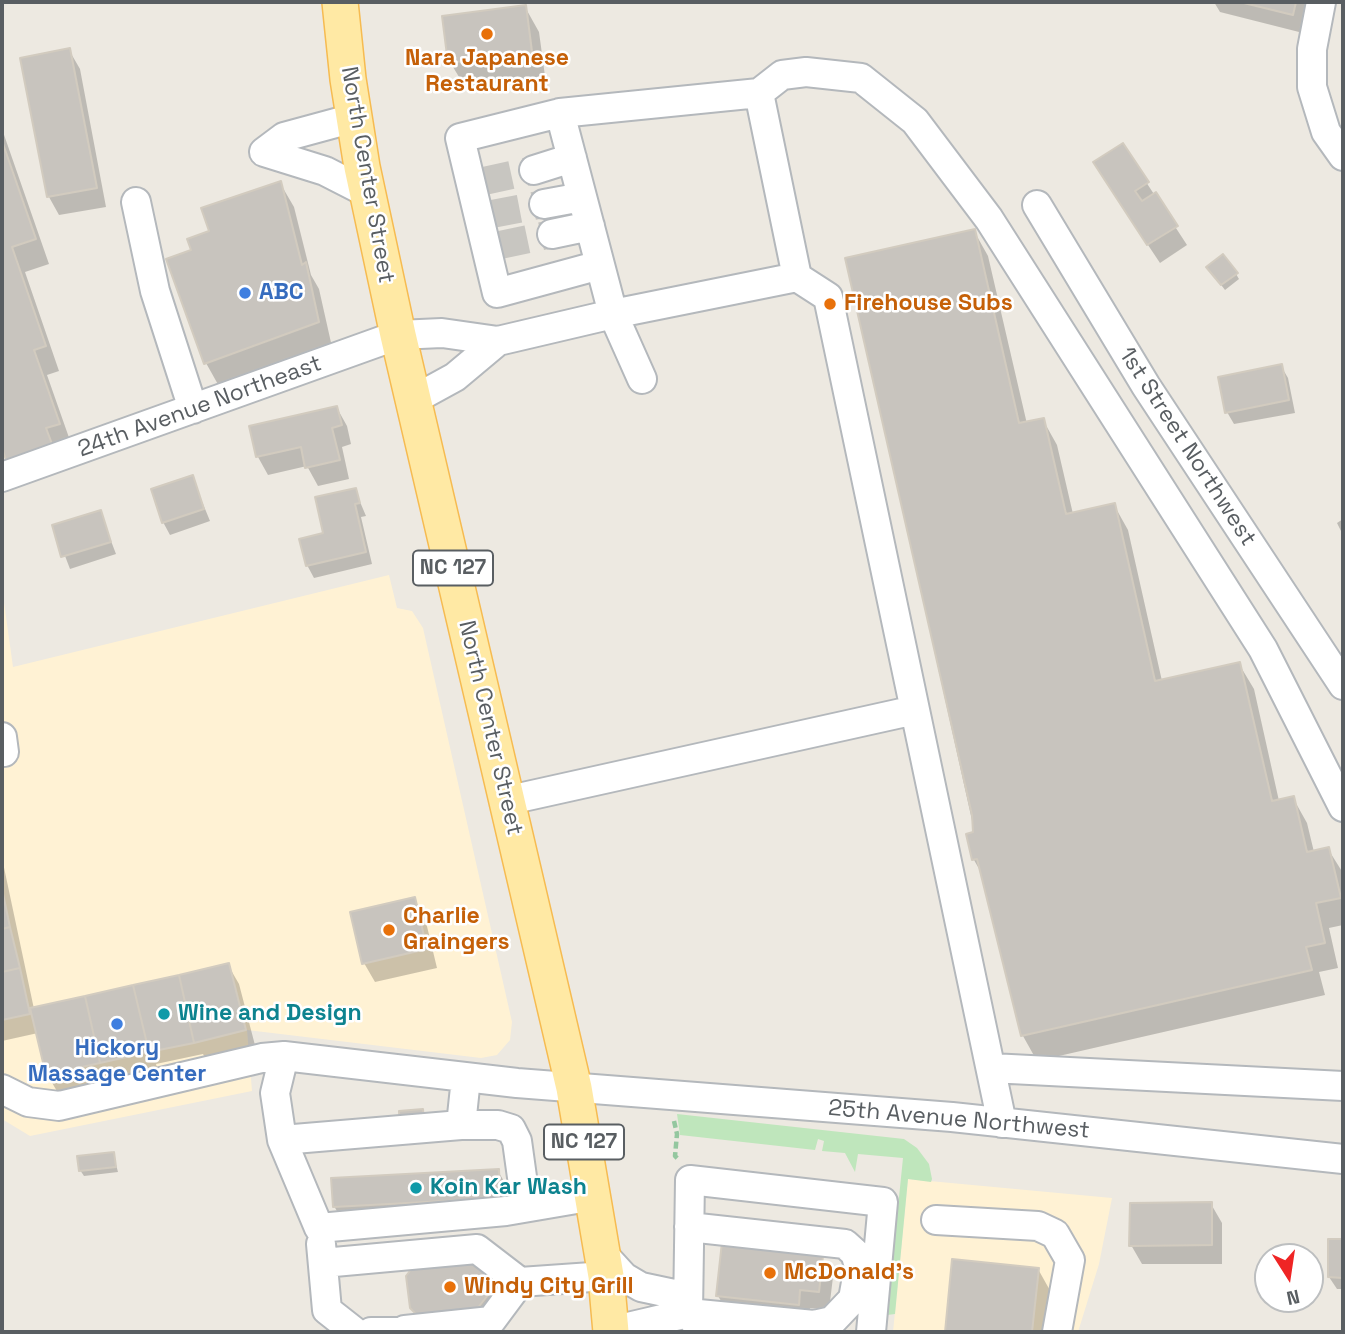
<!DOCTYPE html>
<html>
<head>
<meta charset="utf-8">
<style>
  body { margin:0 }
  #map { position:relative; width:1345px; height:1334px; overflow:hidden; background:#ede9e1; font-family:"Space Grotesk",sans-serif }
  canvas { display:block }
  .frame { position:absolute; inset:0; border:4px solid #595e62; pointer-events:none }
  .north { position:absolute; left:1254px; top:1243px; width:70px; height:70px; box-sizing:border-box; background:#fff; border:2px solid #bdbfc0; border-radius:50%; rotate:168deg; font-size:19px; font-weight:700; line-height:28px; text-align:center; color:#595e62 }
  .north::after { content:''; display:block; margin:auto; width:24px; height:32px; background:#ef2525; clip-path:polygon(50% 0,100% 100%,50% 72%,0 100%) }
</style>
</head>
<body>
<div id="map">
<canvas width="1345" height="1334"></canvas>
<div class="frame"></div>
<div class="north">N</div>
</div>
<script>
const c = document.querySelector('canvas').getContext('2d');
c.lineJoin = 'round';
function paint(path, color) { c.fillStyle = color; c.fill(path, 'evenodd'); }
const toPath = rows => new Path2D(rows.map(r => 'M' + r).join(''));
function trace(path, color, width, dash) { c.strokeStyle = color; c.lineWidth = width; c.lineCap = dash ? 'butt' : 'round'; c.setLineDash(dash || []); c.stroke(path); }
function write(font, color, halo, rows, align = 'center') {
  c.font = font + ' "Space Grotesk",sans-serif'; c.lineWidth = 5; c.setLineDash([]); c.textBaseline = 'middle'; c.strokeStyle = halo; c.fillStyle = color; for (const [text, x, y, turn = 0] of rows) {
    c.save(); c.translate(x, y); c.rotate((+turn || 0) * Math.PI / 180); c.textAlign = isNaN(turn) ? turn : align; if (halo) c.strokeText(text, 0, 0); c.fillText(text, 0, 0); c.restore();
  }
}
paint(toPath([
  [389,575,397,608,412,611,423,628,512,1022,510,1040,497,1055,481,1058,247,1030,252,1091,30,1136,2,1119,2,588,13,667],
  [908,1179,1112,1198,1099,1264,1078,1332,893,1332]
]), '#fff2d4');
paint(toPath([
  [677,1114,904,1139,917,1148,929,1164,932,1179,931,1182,908,1179,895,1314,887,1315,903,1158,858,1154,855,1172,845,1153,822,1151,824,1141,818,1139,815,1150,680,1135]
]), '#bfe6bc');
paint(toPath([
  [1214,2,1311,2,1303,33,1220,12],
  [525,7,539,32,545,76,465,87,450,62],
  [69,50,80,69,106,207,59,215,49,197],
  [2,129,49,264,25,272,59,371,47,375,73,449,22,484,2,443],
  [1122,145,1187,245,1160,263,1106,182],
  [280,183,294,207,311,275,319,289,332,347,220,388,206,363,194,251,211,232],
  [974,231,988,256,1027,424,1043,420,1057,445,1073,514,1114,505,1128,530,1162,681,1239,664,1254,689,1279,801,1293,798,1307,823,1314,852,1328,849,1343,873,1343,925,1329,928,1338,968,1319,972,1325,995,1037,1061,1023,1036,982,874,974,860,968,835,975,834,847,259],
  [1212,273,1236,274,1239,279,1225,290],
  [1281,366,1288,378,1295,413,1234,424,1227,412],
  [337,408,347,426,351,444,342,447,349,479,318,486,307,466,268,475,258,457],
  [192,477,210,521,170,535,163,522],
  [355,490,366,516,361,517,372,564,314,578,307,565],
  [100,512,116,554,70,569,54,527],
  [1343,519,1343,535,1337,523],
  [2,858,34,1009,228,965,239,984,256,1049,207,1061,203,1054,156,1064,158,1071,58,1093,47,1074,38,1033,2,1041],
  [414,899,425,918,437,968,375,982,364,963],
  [113,1153,118,1172,84,1176,80,1170],
  [498,1171,509,1190,510,1216,345,1225,334,1206],
  [1211,1204,1222,1223,1222,1264,1142,1264,1131,1245],
  [1330,1241,1343,1241,1343,1289,1337,1289,1329,1277],
  [813,1246,833,1277,829,1310,810,1308,809,1323,729,1314,718,1296],
  [953,1261,1038,1269,1052,1294,1048,1332,946,1332],
  [489,1280,494,1296,479,1315,422,1320,412,1307]
]), '#0003');
const building = toPath([
  [1240,2,1296,2,1293,15,1240,2],
  [526,5,532,52,448,63,442,16,526,5],
  [70,48,97,188,47,197,20,58,70,48],
  [2,141,36,239,12,247,46,346,34,350,60,424,46,428,52,444,6,460,2,448,2,141],
  [1123,143,1149,182,1135,191,1142,201,1156,192,1178,226,1147,245,1093,162,1123,143],
  [281,181,302,265,306,262,319,322,204,364,166,259,191,250,187,239,209,231,201,208,281,181],
  [975,229,1019,423,1044,418,1066,514,1115,503,1155,681,1240,662,1272,801,1294,796,1307,852,1329,847,1341,898,1316,903,1325,943,1306,947,1312,970,1021,1036,977,859,972,860,966,834,973,832,972,815,845,258,975,229],
  [1223,254,1238,273,1221,285,1206,267,1223,254],
  [1282,364,1289,400,1225,413,1218,377,1282,364],
  [337,406,342,425,332,428,340,460,305,468,301,447,256,457,249,426,337,406],
  [193,475,204,509,162,523,151,489,193,475],
  [356,488,360,503,355,504,366,552,306,566,299,539,323,533,315,497,356,488],
  [101,510,111,542,61,557,52,525,101,510],
  [2,889,10,927,2,929,2,889],
  [415,897,427,949,362,964,350,912,415,897],
  [10,927,20,968,2,972,2,929,10,927],
  [229,963,246,1030,194,1043,179,975,229,963],
  [20,968,30,1014,2,1020,2,972,20,968],
  [179,975,194,1043,149,1052,133,985,179,975],
  [133,985,149,1052,100,1063,85,996,133,985],
  [85,996,100,1063,46,1075,30,1008,85,996],
  [423,1109,425,1134,400,1135,399,1111,423,1109],
  [114,1152,116,1167,79,1171,77,1156,114,1152],
  [499,1169,500,1198,333,1207,331,1178,499,1169],
  [1212,1202,1212,1245,1129,1246,1130,1203,1212,1202],
  [1328,1239,1343,1239,1343,1278,1328,1277,1328,1239],
  [722,1242,814,1244,813,1255,823,1256,819,1292,800,1290,799,1305,716,1296,722,1242],
  [952,1259,1039,1268,1032,1332,945,1332,952,1259],
  [473,1262,491,1279,492,1290,476,1310,417,1315,410,1308,406,1276,413,1267,473,1262]
]);
paint(building, '#c8c4be');
trace(building, '#d2cbbf', 2);
trace(toPath([
  [484,181,534,170],
  [492,214,544,204],
  [500,245,552,234]
]), '#c8c6c1', 28, [28, 14]);
const minor = toPath([
  [1321,2,1312,49,1312,87,1326,132,1343,156],
  [759,93,782,75,806,72,861,78,915,121,989,219,1263,649,1343,807],
  [560,113,759,93,797,277,613,314,642,379],
  [354,118,284,137,264,152,325,171,368,193],
  [534,170,572,158],
  [136,202,155,291,193,409],
  [544,204,582,197],
  [1037,205,1146,386,1343,685],
  [552,234,590,226],
  [797,277,828,297,915,710],
  [498,341,613,314,560,113,460,138,497,293,600,265],
  [2,477,398,335,442,333,498,341,455,377,413,400],
  [2,737,4,752],
  [505,801,915,710,1002,1123],
  [284,1056,275,1093,282,1140,319,1228,506,1211,594,1196],
  [991,1068,1343,1086],
  [466,1078,461,1125,498,1125,511,1129,517,1141,526,1206],
  [2,1089,28,1102,59,1106,262,1058,284,1056,517,1083,952,1117,1343,1159],
  [282,1140,461,1125],
  [936,1220,1038,1226,1055,1234,1070,1260,1057,1332],
  [321,1244,327,1310,355,1332],
  [602,1253,624,1277,641,1287,688,1297],
  [323,1263,477,1249,520,1282,491,1321,405,1330],
  [520,1282,606,1276],
  [611,1331,688,1313,814,1325,832,1321,853,1299,859,1266,855,1253,845,1244,689,1227],
  [371,1332,405,1332],
  [703,1332,688,1313,690,1180,883,1202,871,1332]
]);
const major = toPath([
  [340,2,348,79,362,167,398,335,574,1088,606,1276,611,1332]
]);
trace(minor, '#b4b8bc', 32);
trace(major, '#f6bb51', 38);
trace(toPath([
  [674,1121,677,1134,675,1156,678,1159]
]), '#94c79f', 4.5, [7, 3.5]);
trace(minor, '#fff', 28);
trace(major, '#ffe9a4', 35);
for (const [x, y, r, color] of [
  [487,34,7,"#e8710a"],
  [245,293,7,"#3f7fe0"],
  [830,304,7,"#e8710a"],
  [389,930,7,"#e8710a"],
  [164,1014,7,"#0f9aa8"],
  [117,1024,7,"#3f7fe0"],
  [416,1188,7,"#0f9aa8"],
  [770,1273,7,"#e8710a"],
  [450,1287,7,"#e8710a"]
]) { const dot = new Path2D(); dot.arc(x, y, r, 0, 2 * Math.PI); c.fillStyle = color; c.fill(dot); trace(dot, '#fff', 2.5); }
for (const [x, y, w] of [
  [453,568,80],
  [584,1142,80]
]) { const box = new Path2D(); box.roundRect(x - w / 2, y - 17.5, w, 35, 5); c.fillStyle = '#fff'; c.fill(box); trace(box, '#595e62', 2); }
write('bold 21px', '#595e62', null, [
  ["NC 127",453,568],
  ["NC 127",584,1142]
]);
write('bold 23px', '#c56008', '#fff', [
  ["Nara Japanese",487,59,"center"],
  ["Restaurant",487,85,"center"],
  ["Firehouse Subs",844,304],
  ["Charlie",403,917],
  ["Graingers",403,943],
  ["McDonald's",784,1273],
  ["Windy City Grill",464,1287]
], 'left');
write('23px', '#595e62', '#fff', [
  ["North Center Street",367,175,80],
  ["24th Avenue Northeast",200,407,-20],
  ["1st Street Northwest",1187,447,57],
  ["North Center Street",490,728,77],
  ["25th Avenue Northwest",959,1120,5]
]);
write('bold 23px', '#366cbe', '#fff', [
  ["ABC",259,293],
  ["Hickory",117,1049,"center"],
  ["Massage Center",117,1075,"center"]
], 'left');
write('bold 23px', '#0d838f', '#fff', [
  ["Wine and Design",178,1014],
  ["Koin Kar Wash",430,1188]
], 'left');
</script>
</body>
</html>
